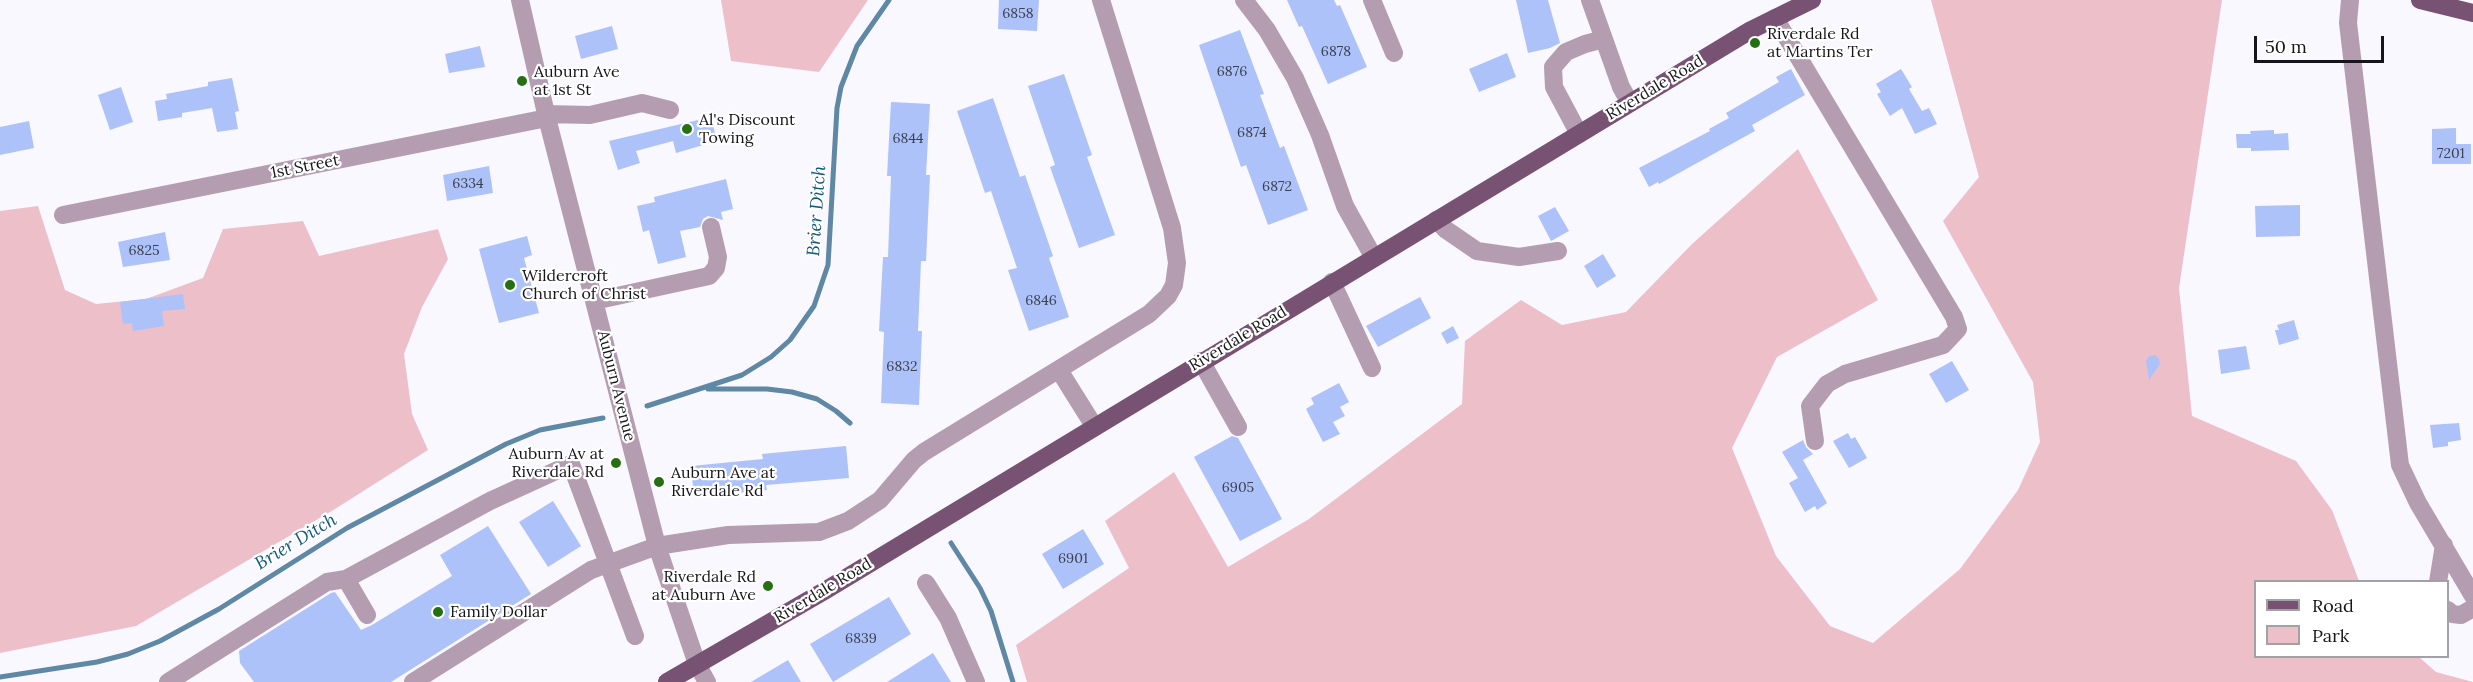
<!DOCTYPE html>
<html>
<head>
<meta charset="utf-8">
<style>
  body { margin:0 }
  #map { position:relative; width:2473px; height:682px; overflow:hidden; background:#f9f7ff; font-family:Lora,serif }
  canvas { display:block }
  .legend { position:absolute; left:2254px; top:580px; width:195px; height:78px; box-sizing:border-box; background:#fff; border:2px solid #a2a1a3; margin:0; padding:8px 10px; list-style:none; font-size:18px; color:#161519 }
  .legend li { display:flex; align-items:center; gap:12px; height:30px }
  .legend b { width:30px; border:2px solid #a2a1a3 }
  .scale { position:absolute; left:2254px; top:36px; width:130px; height:27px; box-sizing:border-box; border:3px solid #161519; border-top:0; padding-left:8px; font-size:18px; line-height:21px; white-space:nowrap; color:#161519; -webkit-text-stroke:4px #fff; paint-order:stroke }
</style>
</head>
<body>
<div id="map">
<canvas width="2473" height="682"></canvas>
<ul class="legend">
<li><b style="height:8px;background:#785273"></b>Road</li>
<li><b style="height:16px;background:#edbfc9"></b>Park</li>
</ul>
<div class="scale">50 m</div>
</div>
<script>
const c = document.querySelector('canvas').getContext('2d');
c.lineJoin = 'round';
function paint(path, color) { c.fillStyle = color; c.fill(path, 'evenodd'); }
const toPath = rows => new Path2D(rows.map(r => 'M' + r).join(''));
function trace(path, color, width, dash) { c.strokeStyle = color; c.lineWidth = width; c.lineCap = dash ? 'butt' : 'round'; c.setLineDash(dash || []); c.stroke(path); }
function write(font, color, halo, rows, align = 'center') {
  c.font = font + ' Lora,serif'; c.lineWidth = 4.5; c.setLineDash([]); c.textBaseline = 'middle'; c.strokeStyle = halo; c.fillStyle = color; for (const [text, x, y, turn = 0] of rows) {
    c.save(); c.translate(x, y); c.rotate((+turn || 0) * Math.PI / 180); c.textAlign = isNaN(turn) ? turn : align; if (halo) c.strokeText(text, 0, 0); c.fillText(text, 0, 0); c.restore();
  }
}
paint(toPath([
  [721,0,868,0,819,72,731,61],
  [1931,0,2222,0,2179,288,2192,416,2296,461,2332,510,2359,581,2256,582,2256,656,2419,657,2436,672,2473,682,1027,682,1016,645,1129,568,1105,521,1174,472,1228,567,1309,519,1462,404,1465,341,1521,300,1562,325,1626,312,1692,244,1798,149,1878,300,1777,357,1732,448,1776,556,1830,626,1873,643,1960,569,2018,490,2040,442,2033,382,1943,221,1979,177],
  [38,206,65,290,96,304,146,299,203,278,223,229,303,221,319,256,438,229,448,259,422,307,404,354,412,414,428,450,335,509,136,626,0,653,0,211]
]), '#edbfc9');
trace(toPath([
  [708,389,767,389,792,392,817,399,836,411,850,423],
  [647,406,742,375,771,357,790,340,814,306,828,265,837,108,841,87,857,46,889,0],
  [951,543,980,588,991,611,1013,682],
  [0,677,97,662,128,654,160,641,219,609,347,528,506,444,540,430,603,418]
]), '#5e88a3', 5);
paint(toPath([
  [999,0,1039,0,1037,31,998,29],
  [1287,0,1334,0,1337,6,1340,5,1367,67,1328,84,1302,26,1299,27],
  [1516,0,1548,0,1560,43,1550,48,1528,53],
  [612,26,618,49,581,59,575,36],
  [1240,30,1264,94,1260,95,1280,148,1284,146,1308,210,1268,225,1246,165,1241,167,1199,45],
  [480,46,485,67,449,73,445,54],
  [1507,53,1516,77,1479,92,1469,69],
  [1791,69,1805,95,1752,125,1755,131,1659,184,1658,182,1649,187,1639,168,1710,131,1709,129,1729,118,1726,113,1779,82,1776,77],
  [1901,69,1912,87,1909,89,1922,111,1929,108,1937,124,1915,134,1902,108,1890,116,1877,94,1881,92,1876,84],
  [1064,74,1092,155,1087,157,1115,235,1079,248,1050,167,1055,165,1028,86],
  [232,78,239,111,235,112,238,129,217,132,212,108,182,113,182,117,158,121,155,101,167,99,166,94,208,86,208,82],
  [121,87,133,122,110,130,98,95],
  [993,98,1020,177,1025,175,1053,256,1049,258,1069,317,1029,331,1008,270,1017,268,991,191,985,193,957,111],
  [891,102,930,104,926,175,930,175,926,261,921,261,918,331,922,331,919,405,881,403,884,332,879,331,883,257,888,257,891,176,887,176],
  [698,120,700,128,713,125,717,141,676,153,673,141,636,151,640,163,618,170,609,141],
  [29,121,34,148,0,155,0,127],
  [2456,128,2456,144,2471,144,2471,164,2432,164,2432,129],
  [2274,130,2274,134,2288,133,2289,150,2251,151,2251,148,2237,148,2236,134,2251,134,2250,131],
  [489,166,493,193,447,201,443,175],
  [726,179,733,209,721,212,723,220,708,216,703,219,700,227,680,231,686,257,658,264,649,230,643,232,637,206,655,202,654,197],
  [2300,205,2300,236,2256,237,2255,206],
  [1555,207,1569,231,1551,241,1538,216],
  [165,232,170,260,123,267,118,242],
  [527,236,532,255,524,258,539,313,499,323,479,249],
  [1603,254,1616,276,1597,288,1584,266],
  [183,294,185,309,162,311,164,326,133,331,132,323,123,324,120,302],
  [1420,297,1431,318,1378,347,1366,326],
  [2294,320,2299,339,2279,345,2275,330,2279,330,2277,325],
  [1453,326,1459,338,1447,344,1441,333],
  [2246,346,2250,369,2221,374,2218,350],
  [2155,355,2159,359,2160,364,2149,380,2146,361,2149,356],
  [1952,361,1969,390,1946,403,1929,374],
  [1339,383,1349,402,1340,407,1345,416,1333,422,1340,434,1323,442,1306,409,1314,404,1311,398],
  [2459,423,2461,440,2448,442,2448,446,2433,448,2430,425],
  [1848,433,1851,439,1855,437,1867,458,1849,468,1833,441],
  [1232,436,1238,438,1282,519,1240,541,1194,457],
  [1803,440,1806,447,1813,454,1803,460,1827,503,1817,510,1815,506,1805,512,1789,483,1798,478,1782,452],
  [846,446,849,478,766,485,767,490,694,497,691,466,763,459,762,454],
  [553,501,581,546,548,567,519,522],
  [488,526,531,594,391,682,254,682,240,663,239,651,331,593,335,592,361,630,372,625,452,576,440,555],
  [1083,529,1104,564,1063,589,1042,554],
  [889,597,911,634,833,682,810,644],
  [933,653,951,682,887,682],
  [788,660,801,682,751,682]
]), '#adc2f9');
trace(toPath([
  [520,0,547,118,657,546,697,664,707,682],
  [1244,0,1267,30,1295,78,1320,135,1345,206,1374,258],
  [1372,0,1394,53],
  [1590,0,1621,87,1630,103],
  [2350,0,2348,23,2400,465,2418,503,2473,596],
  [1775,18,1954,317,1958,329,1943,345,1845,374,1827,384,1810,406,1815,441],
  [546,114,590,115,642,103,670,110],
  [1579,134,1554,87,1553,67,1566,52,1585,44,1604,39],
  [63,215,547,118],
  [1436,220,1445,229,1477,251,1519,257,1558,251],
  [1332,282,1372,368],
  [594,301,709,276,716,268,718,257,711,227],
  [1201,361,1238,427],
  [1059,370,1094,426],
  [2438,582,2444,545],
  [926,583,948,618,976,682],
  [2448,610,2452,614,2461,615,2473,608],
  [367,615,346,579,490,501,571,464,635,636],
  [168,682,327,582,346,579],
  [413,682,591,570,657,546,728,535,819,532,848,521,880,500,914,460,924,452,1149,314,1168,296,1174,285,1177,263,1172,228,1101,0]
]), '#b49db0', 18);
trace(toPath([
  [2420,0,2473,13],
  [667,682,826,590,1751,30,1812,0]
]), '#785273', 18);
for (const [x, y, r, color] of [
  [1755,43,6,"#247013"],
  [522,81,6,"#247013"],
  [687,129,6,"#247013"],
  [510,285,6,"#247013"],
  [616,463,6,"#247013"],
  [659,482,6,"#247013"],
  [768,586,6,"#247013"],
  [438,612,6,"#247013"]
]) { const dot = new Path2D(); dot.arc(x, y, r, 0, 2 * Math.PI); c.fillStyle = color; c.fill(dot); trace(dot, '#fff', 2); }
write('14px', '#3c4051', null, [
  ["6858",1018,14],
  ["6878",1336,52],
  ["6876",1232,72],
  ["6874",1252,133],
  ["6844",908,139],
  ["7201",2451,154],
  ["6334",468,184],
  ["6872",1277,187],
  ["6825",144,251],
  ["6846",1041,301],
  ["6832",902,367],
  ["6905",1238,488],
  ["6901",1073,559],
  ["6839",861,639]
]);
write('16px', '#161519', '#fff', [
  ["Riverdale Rd",1767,34],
  ["at Martins Ter",1767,52],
  ["Auburn Ave",534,72],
  ["at 1st St",534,90],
  ["Al's Discount",699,120],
  ["Towing",699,138],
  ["Wildercroft",522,276],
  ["Church of Christ",522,294],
  ["Auburn Av at",604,454,"right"],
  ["Riverdale Rd",604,472,"right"],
  ["Auburn Ave at",671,473],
  ["Riverdale Rd",671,491],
  ["Riverdale Rd",756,577,"right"],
  ["at Auburn Ave",756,595,"right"],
  ["Family Dollar",450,612]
], 'left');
write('16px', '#161519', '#fff', [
  ["Riverdale Road",1655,88,-31],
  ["1st Street",305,167,-11],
  ["Riverdale Road",1238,339,-31],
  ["Auburn Avenue",616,386,76],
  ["Riverdale Road",823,591,-31]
]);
write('italic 18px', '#0e597d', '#fff', [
  ["Brier Ditch",817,211,-86],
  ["Brier Ditch",296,542,-31]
]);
</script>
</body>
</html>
